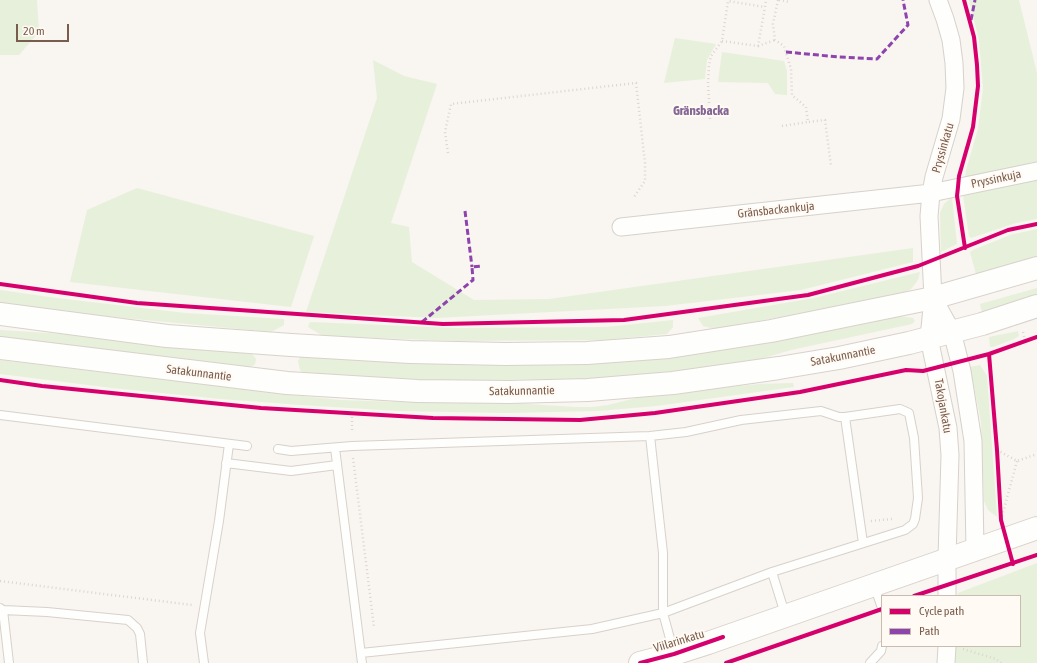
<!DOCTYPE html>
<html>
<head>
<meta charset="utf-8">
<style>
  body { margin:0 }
  #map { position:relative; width:1037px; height:663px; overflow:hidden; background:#f9f5f0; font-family:"Asap Condensed",sans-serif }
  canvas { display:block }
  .legend { position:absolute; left:881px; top:595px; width:140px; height:52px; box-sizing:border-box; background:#fffaf3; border:1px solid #cabbb1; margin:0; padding:5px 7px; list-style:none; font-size:12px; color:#7a5c4d }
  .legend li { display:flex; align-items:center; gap:8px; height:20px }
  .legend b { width:20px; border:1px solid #cabbb1 }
  .scale { position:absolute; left:16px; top:24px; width:53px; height:18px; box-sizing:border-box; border:2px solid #7a5c4d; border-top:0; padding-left:5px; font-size:12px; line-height:14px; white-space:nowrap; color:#7a5c4d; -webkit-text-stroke:3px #fffaf3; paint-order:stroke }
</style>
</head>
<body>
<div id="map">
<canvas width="1037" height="663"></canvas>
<ul class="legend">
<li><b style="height:5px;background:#d6006c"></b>Cycle path</li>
<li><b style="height:5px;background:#8e44ad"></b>Path</li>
</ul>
<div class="scale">20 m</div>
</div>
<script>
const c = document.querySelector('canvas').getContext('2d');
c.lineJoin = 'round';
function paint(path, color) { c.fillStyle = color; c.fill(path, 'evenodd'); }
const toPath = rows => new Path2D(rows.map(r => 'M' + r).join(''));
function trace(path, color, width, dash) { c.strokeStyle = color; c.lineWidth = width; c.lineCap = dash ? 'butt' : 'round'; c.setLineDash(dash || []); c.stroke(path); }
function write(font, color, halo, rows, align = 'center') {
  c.font = font + ' "Asap Condensed",sans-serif'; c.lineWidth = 4; c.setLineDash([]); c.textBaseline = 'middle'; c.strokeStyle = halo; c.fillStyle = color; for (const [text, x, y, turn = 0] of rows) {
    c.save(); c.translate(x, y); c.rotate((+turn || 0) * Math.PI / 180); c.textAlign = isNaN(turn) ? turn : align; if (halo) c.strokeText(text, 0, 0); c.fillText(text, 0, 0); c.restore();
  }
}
paint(toPath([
  [0,0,37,0,39,32,19,55,0,55],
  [969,0,1019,0,1037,73,1037,219,1016,223,971,238,969,236,963,195,966,170,978,129,983,88,979,40],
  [675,38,716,44,707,60,705,79,664,83],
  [722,52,784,61,787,71,787,95,775,94,768,83,718,82],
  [373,60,404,76,437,84,391,223,409,227,412,262,474,300,549,299,913,248,913,262,801,290,665,306,436,318,306,312,377,98],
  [137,188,314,236,291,307,70,282,87,210],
  [952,197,957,244,941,252,940,213,944,204],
  [1037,229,1037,257,1010,267,976,274,970,252,973,250,1010,235],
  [920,272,918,280,911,289,900,295,715,329,703,326,698,318,814,298],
  [1037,288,1037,296,982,312,980,304],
  [0,290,57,298,185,313,284,319,284,325,271,332,62,312,0,303],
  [900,316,913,318,915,321,912,324,791,350,750,362,666,373,588,379,407,381,304,375,300,370,298,361,301,356,790,338],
  [673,320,673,327,667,334,605,340,457,341,323,336,308,327,310,322,456,328,606,327],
  [0,330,64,334,166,344,252,354,256,359,255,364,251,367,164,358,0,338],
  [1018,331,1019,336,1014,339,993,347,990,347,989,337],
  [0,360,302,396,340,400,401,402,512,403,575,407,592,407,608,405,648,395,759,384,793,383,794,387,656,406,598,411,507,413,399,411,301,405,221,399,112,388,0,374],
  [980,365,987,376,997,517,988,510,984,501,981,422,970,367],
  [1037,563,1037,663,955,663,956,646,1020,646,1020,596,958,596,958,593]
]), '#e7f0db');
const lane = toPath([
  [0,415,247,446],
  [650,436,663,553,663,613,674,653],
  [335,448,362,663],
  [278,449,291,451,352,446,650,436,686,432,741,420,821,411,839,417,845,417],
  [226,463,291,471,337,465],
  [874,585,882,608],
  [0,608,3,610,47,612,128,620,137,628,140,634,143,663],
  [3,610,9,663],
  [785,614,772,572,905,530,913,524,915,519,918,498,914,438,909,413,900,409,845,417,863,543],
  [361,653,592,629,663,613,772,572],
  [204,663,200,633,219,521,229,444],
  [870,663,881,651,882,646]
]);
const street = toPath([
  [938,0,945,19,951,40,954,63,955,88,951,119,934,177,931,193,929,216,933,298,929,338,948,428,950,455,947,558,947,596],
  [621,227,931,193,1037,171],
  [933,298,952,332,962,371,973,441,975,549],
  [946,663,947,646]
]);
const secondary = toPath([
  [0,314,167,336,291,345,410,352,505,354,587,353,669,347,771,331,933,298,1037,268],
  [0,348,287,383,417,391,509,392,588,390,673,383,779,368,839,358,909,343,982,324,1037,306],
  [640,663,674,654,708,643,1037,528]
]);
trace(lane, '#d7d1cb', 10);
trace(street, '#d7d1cb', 19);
trace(secondary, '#d9d2cb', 24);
trace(toPath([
  [778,0,773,24,775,40,784,46,791,69,792,95,806,107,808,122,825,120,831,166],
  [779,0,790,2],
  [722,41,758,46,765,7],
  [758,46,775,40],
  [710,119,708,82,709,65,711,56,722,41,728,1,765,7,766,0],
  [782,126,808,122],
  [448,153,445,132,451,104,636,83,645,163,645,181,634,197],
  [1023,332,1025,341],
  [352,413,352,433],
  [997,450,1017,461,1037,454],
  [353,458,374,627],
  [1001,520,1017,461],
  [871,521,892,519],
  [0,581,192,605],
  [963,649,996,659,1001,663]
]), '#dcd5d0', 2.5, [1, 3]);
trace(lane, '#fefefd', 8);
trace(street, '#fefefd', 17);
trace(secondary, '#fefefd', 22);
trace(toPath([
  [971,20,975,0],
  [786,52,839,57,877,59,908,25,903,0],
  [465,211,472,267],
  [422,322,473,280,472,267,482,266]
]), '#8e44ad', 3, [6, 3]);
trace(toPath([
  [964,0,974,37,977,65,978,86,973,127,959,176,958,187,957,196,965,248],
  [0,284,137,303,443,324,624,320,808,295,918,266,1008,230,1037,224],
  [989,354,997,450,1001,520,1013,564],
  [0,380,42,386,261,408,433,418,580,420,655,413,800,392,906,370,923,371,989,354,1037,337],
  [914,596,1037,555],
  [640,663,674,654,723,637],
  [726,663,882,609]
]), '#d6006c', 4);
write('12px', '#7a5c4d', '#fffaf3', [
  ["Pryssinkatu",943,148,-74],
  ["Pryssinkuja",996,179,-12],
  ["Gränsbackankuja",776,210,-6],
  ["Satakunnantie",843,356,-11],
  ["Satakunnantie",199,373,7],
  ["Satakunnantie",522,391,-1],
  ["Takojankatu",943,406,80],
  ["Viilarinkatu",679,641,-17]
]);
write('bold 13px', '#846695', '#fffaf3', [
  ["Gränsbacka",701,111]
]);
</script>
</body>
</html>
